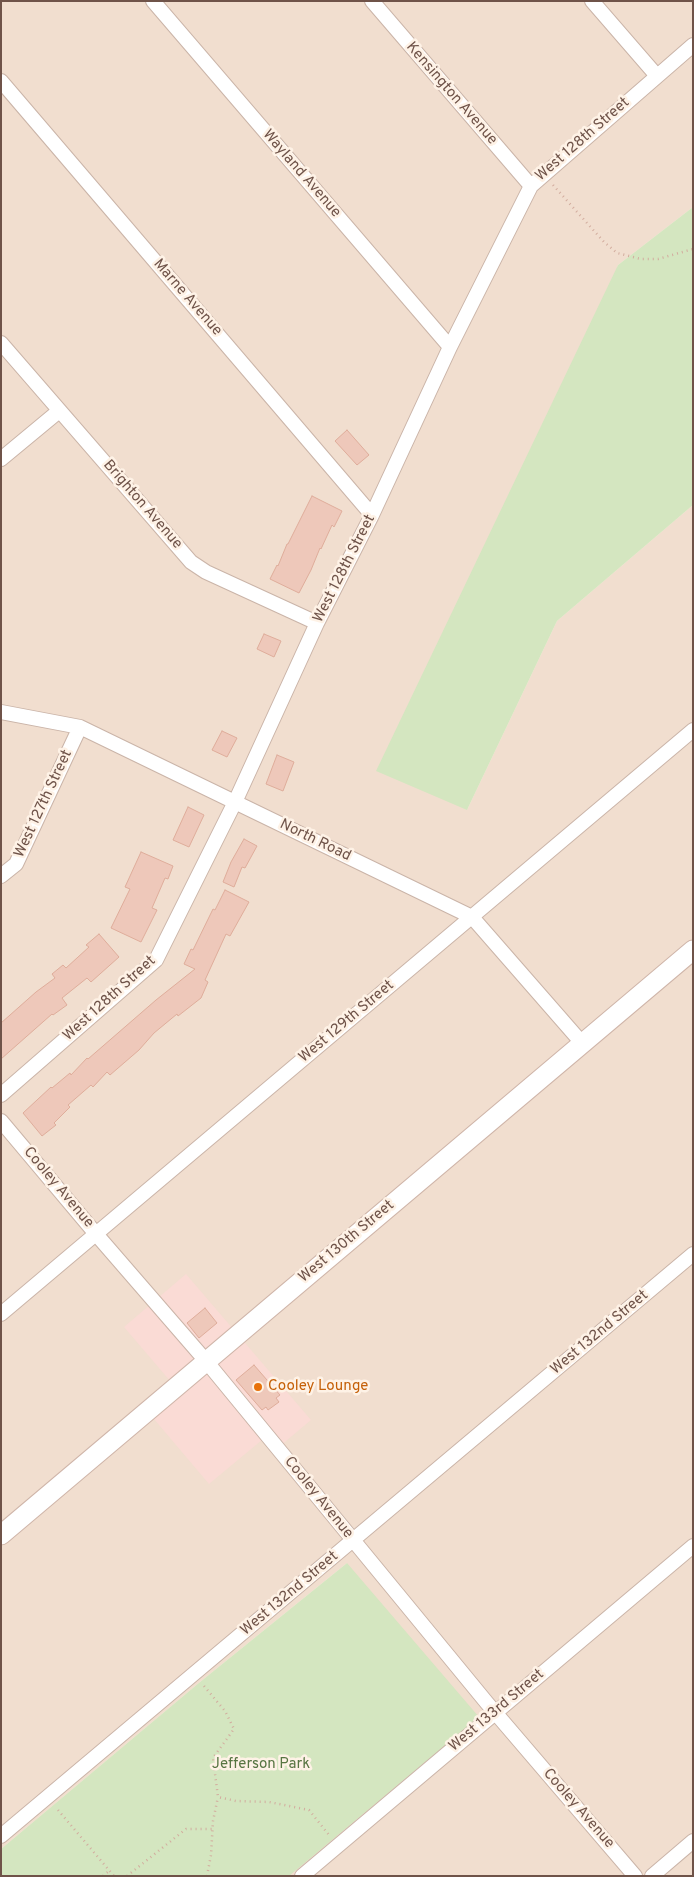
<!DOCTYPE html>
<html>
<head>
<meta charset="utf-8">
<style>
  body { margin:0 }
  #map { position:relative; width:694px; height:1877px; overflow:hidden; background:#faede0; font-family:Overpass,sans-serif }
  canvas { display:block }
  .frame { position:absolute; inset:0; border:2px solid #6f5349; pointer-events:none }
</style>
</head>
<body>
<div id="map">
<canvas width="694" height="1877"></canvas>
<div class="frame"></div>
</div>
<script>
const c = document.querySelector('canvas').getContext('2d');
c.lineJoin = 'round';
function paint(path, color) { c.fillStyle = color; c.fill(path, 'evenodd'); }
const toPath = rows => new Path2D(rows.map(r => 'M' + r).join(''));
function trace(path, color, width, dash) { c.strokeStyle = color; c.lineWidth = width; c.lineCap = dash ? 'butt' : 'round'; c.setLineDash(dash || []); c.stroke(path); }
function write(font, color, halo, rows, align = 'center') {
  c.font = font + ' Overpass,sans-serif'; c.lineWidth = 5; c.setLineDash([]); c.textBaseline = 'middle'; c.strokeStyle = halo; c.fillStyle = color; for (const [text, x, y, turn = 0] of rows) {
    c.save(); c.translate(x, y); c.rotate((+turn || 0) * Math.PI / 180); c.textAlign = isNaN(turn) ? turn : align; if (halo) c.strokeText(text, 0, 0); c.fillText(text, 0, 0); c.restore();
  }
}
paint(toPath([
  [1,1,693,1,693,207,618,265,467,810,557,621,693,505,693,1876,288,1876,347,1563,200,1682,1,1849]
]), '#f1decf');
paint(toPath([
  [186,1274,311,1420,273,1452,262,1440,209,1484,143,1406,171,1382,124,1327]
]), '#fadbd5');
paint(toPath([
  [693,207,693,505,557,621,467,810,376,771,618,265],
  [347,1563,479,1717,289,1876,1,1876,1,1849,200,1682]
]), '#d4e6c0');
const building = toPath([
  [347,430,369,455,357,465,335,441,347,430],
  [312,496,342,511,334,527,332,525,321,549,320,548,311,570,299,593,270,579,277,565,278,566,287,544,288,544,312,496],
  [264,634,281,641,274,657,257,649,264,634],
  [222,731,237,738,227,757,212,750,222,731],
  [277,755,294,762,283,791,266,784,277,755],
  [188,807,204,815,189,847,173,840,188,807],
  [244,839,257,846,245,868,242,867,234,887,223,882,231,862,244,839],
  [141,852,173,866,168,879,165,878,152,908,157,910,141,942,111,928,130,889,125,887,141,852],
  [225,890,249,902,230,936,226,934,205,980,208,982,201,998,178,1016,177,1014,154,1033,139,1050,110,1075,107,1072,93,1087,91,1085,68,1105,70,1107,54,1123,56,1125,42,1136,23,1113,51,1087,52,1088,70,1073,71,1075,87,1058,88,1059,156,1000,195,969,184,964,191,949,193,950,213,909,215,910,225,890],
  [99,934,119,957,91,982,87,978,62,998,67,1005,53,1015,52,1014,1,1059,1,1023,36,992,55,978,52,974,63,965,66,968,89,947,86,945,99,934],
  [205,1308,217,1323,199,1338,187,1323,205,1308],
  [254,1365,280,1395,276,1398,279,1402,268,1410,266,1407,262,1410,236,1380,254,1365]
]);
paint(building, '#eec8ba');
trace(building, '#dfad9b', 1);
const minor = toPath([
  [153,1,450,347],
  [372,1,531,186],
  [592,1,657,76],
  [1,81,372,515],
  [1,343,191,562,206,572,317,623],
  [1,459,59,411],
  [1,712,80,727,472,917,582,1043],
  [1,876,16,864,80,727],
  [1,1095,156,960,235,802,317,623,372,515,450,347,531,186,693,45],
  [1,1121,96,1234,206,1361,487,1703,635,1876],
  [1,1314,693,730],
  [1,1836,693,1254],
  [302,1876,693,1546],
  [652,1876,693,1841]
]);
const secondary = toPath([
  [1,1535,693,950]
]);
trace(minor, '#cab4a8', 16);
trace(secondary, '#cfb5a9', 21);
trace(toPath([
  [553,185,604,242,617,253,641,259,658,259,693,249],
  [204,1686,225,1711,234,1729,213,1758,218,1797,236,1801,269,1802,309,1810,329,1835],
  [58,1810,114,1876],
  [103,1876,109,1871],
  [127,1876,186,1829,213,1829],
  [207,1876,211,1855,213,1821,218,1797]
]), '#d2ac9e', 2.5, [1, 4]);
trace(minor, '#fff', 14);
trace(secondary, '#fff', 19);
for (const [x, y, r, color] of [
  [258,1387,5,"#e8710a"]
]) { const dot = new Path2D(); dot.arc(x, y, r, 0, 2 * Math.PI); c.fillStyle = color; c.fill(dot); trace(dot, '#fef2e6', 2); }
write('15px', '#6f5349', '#fef2e6', [
  ["Kensington Avenue",451,94,49],
  ["West 128th Street",583,140,-41],
  ["Wayland Avenue",301,174,49],
  ["Marne Avenue",187,298,49],
  ["Brighton Avenue",142,505,49],
  ["West 128th Street",345,569,-63],
  ["West 127th Street",44,804,-65],
  ["North Road",315,841,26],
  ["West 128th Street",110,999,-42],
  ["West 129th Street",347,1022,-40],
  ["Cooley Avenue",58,1188,50],
  ["West 130th Street",347,1242,-40],
  ["West 132nd Street",600,1333,-40],
  ["Cooley Avenue",318,1498,51],
  ["West 132nd Street",290,1594,-40],
  ["West 133rd Street",497,1711,-40],
  ["Cooley Avenue",578,1809,49]
]);
write('15px', '#c56008', '#fef2e6', [
  ["Cooley Lounge",268,1387]
], 'left');
write('15px', '#577542', '#fef2e6', [
  ["Jefferson Park",261,1765]
]);
</script>
</body>
</html>
